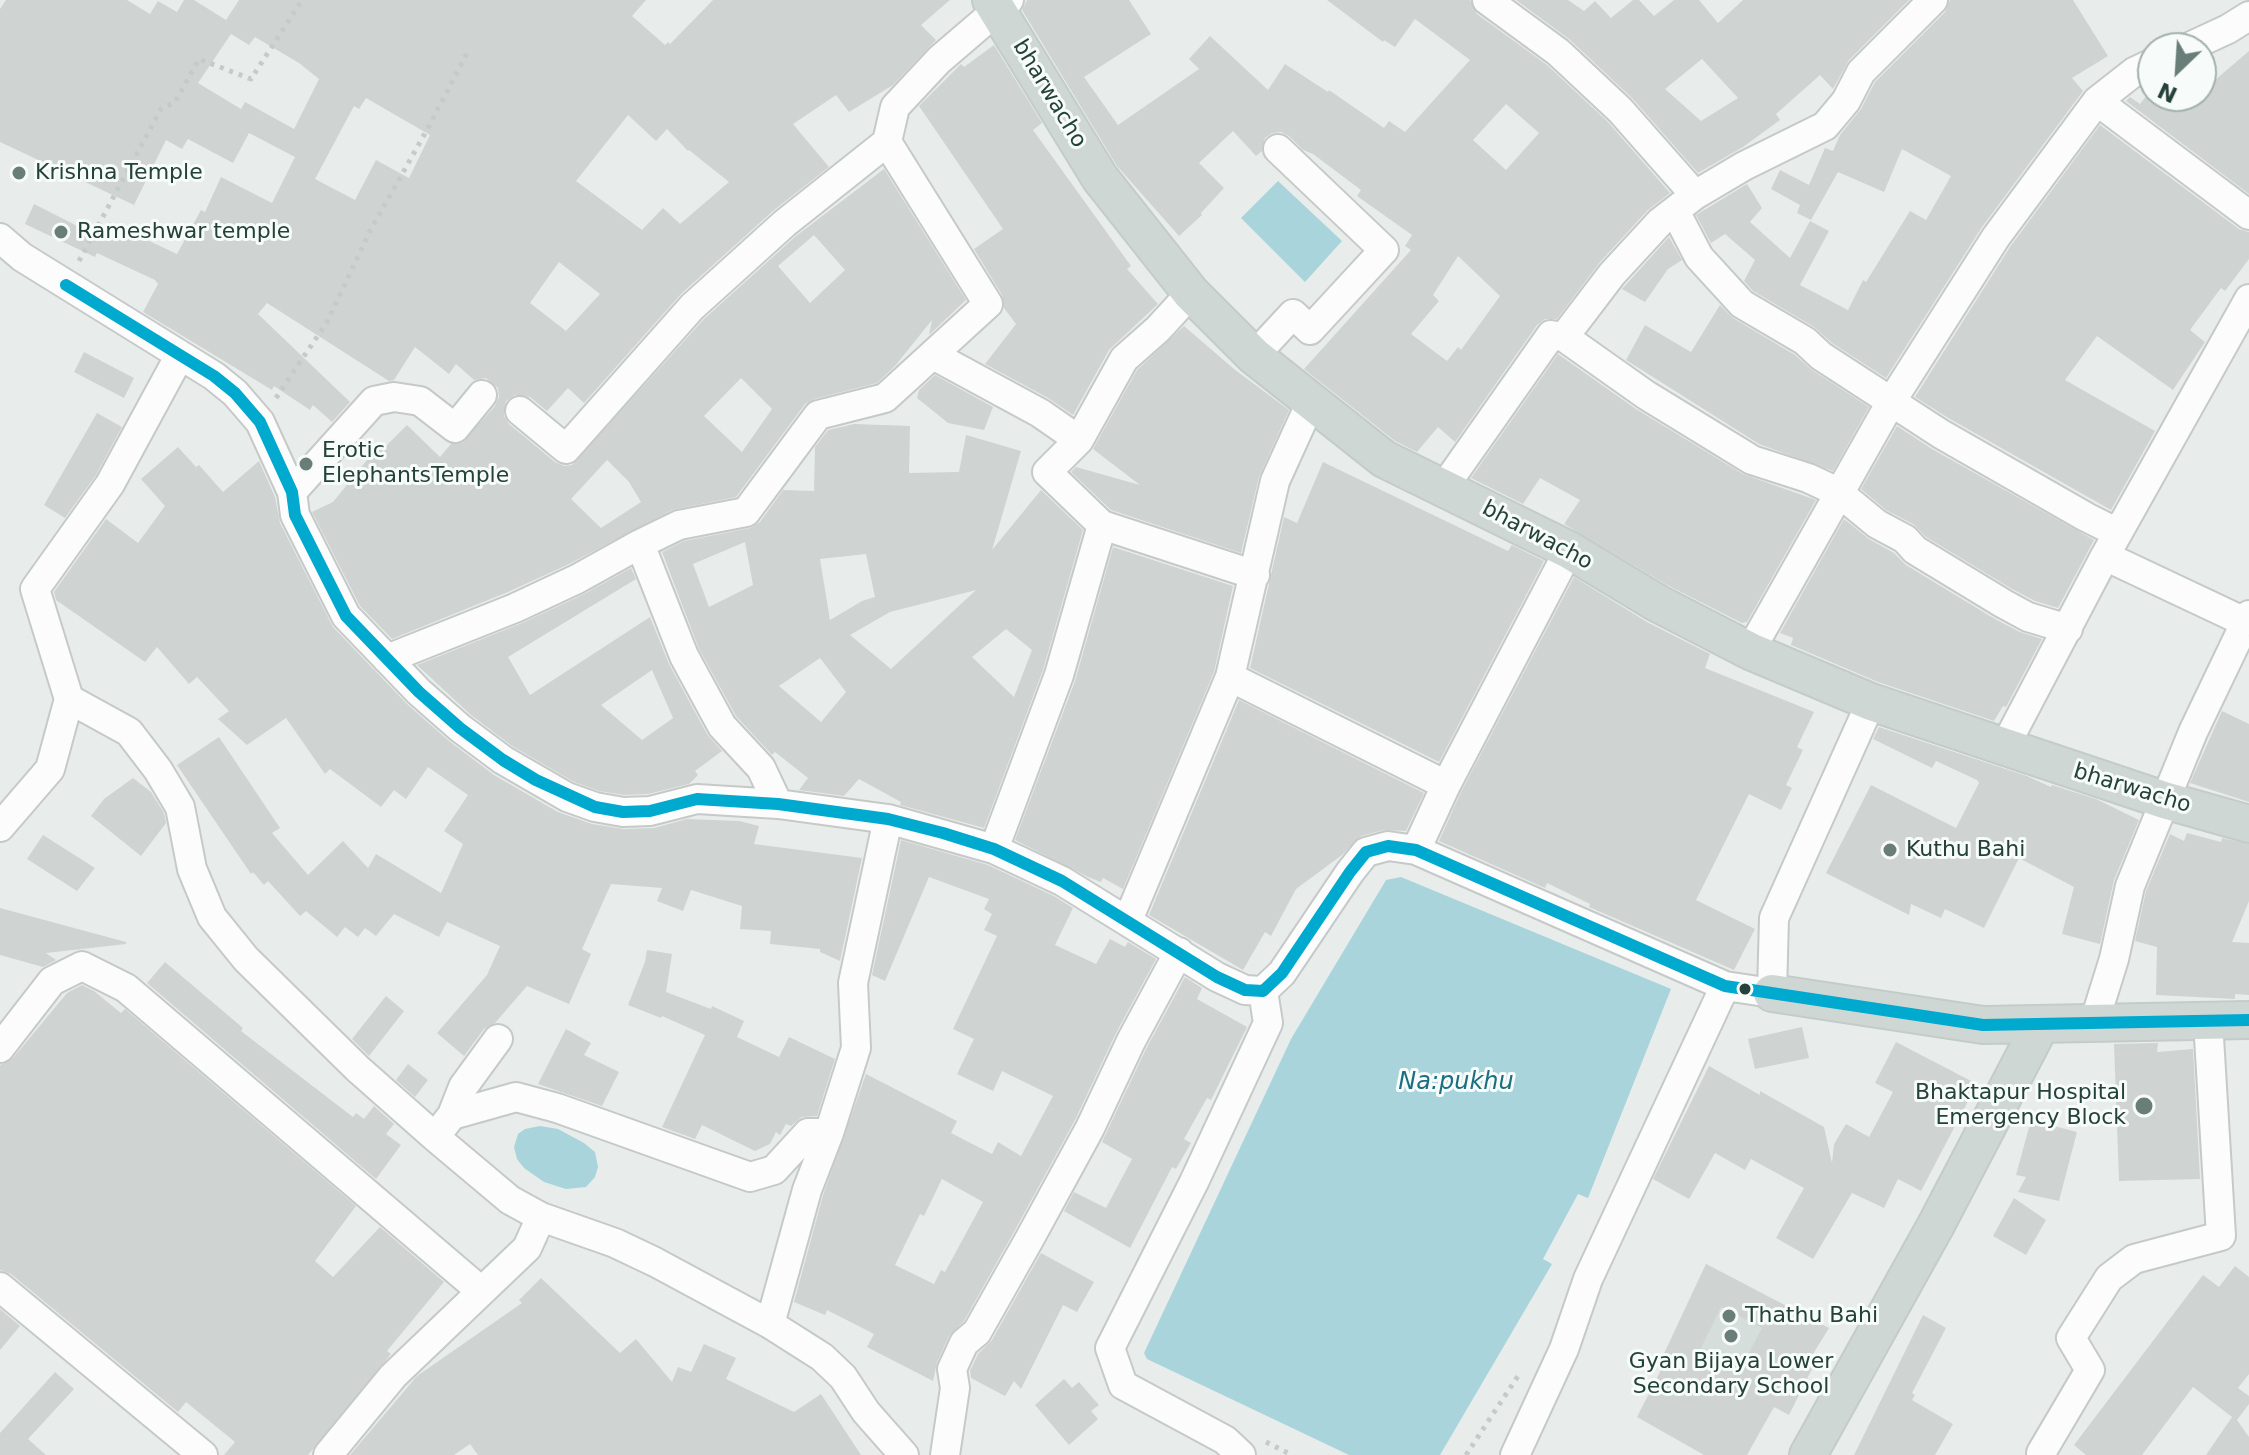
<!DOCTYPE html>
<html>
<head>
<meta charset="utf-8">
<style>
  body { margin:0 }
  #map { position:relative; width:2249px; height:1455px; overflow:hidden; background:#e8edeb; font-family:"DejaVu Sans",sans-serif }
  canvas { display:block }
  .north { position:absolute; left:2137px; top:32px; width:80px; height:80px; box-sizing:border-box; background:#f7fbf9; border:2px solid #a3b1ad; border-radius:50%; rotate:205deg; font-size:22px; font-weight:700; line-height:32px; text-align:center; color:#24423a }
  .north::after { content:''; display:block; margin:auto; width:28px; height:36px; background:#697e78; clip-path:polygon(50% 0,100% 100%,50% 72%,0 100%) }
</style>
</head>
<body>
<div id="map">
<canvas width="2249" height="1455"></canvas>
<div class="north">N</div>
</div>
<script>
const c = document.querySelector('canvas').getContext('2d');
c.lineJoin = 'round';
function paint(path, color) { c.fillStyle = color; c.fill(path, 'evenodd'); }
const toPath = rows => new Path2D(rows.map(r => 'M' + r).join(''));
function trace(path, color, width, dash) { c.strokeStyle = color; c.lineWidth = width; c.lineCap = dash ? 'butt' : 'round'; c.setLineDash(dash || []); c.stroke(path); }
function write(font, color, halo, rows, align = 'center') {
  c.font = font + ' "DejaVu Sans",sans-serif'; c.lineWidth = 6; c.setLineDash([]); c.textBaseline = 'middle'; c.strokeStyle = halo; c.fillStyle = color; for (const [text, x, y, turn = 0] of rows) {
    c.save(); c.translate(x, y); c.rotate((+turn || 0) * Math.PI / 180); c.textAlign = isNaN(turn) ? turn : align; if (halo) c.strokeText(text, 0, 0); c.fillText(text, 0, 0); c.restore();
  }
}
paint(toPath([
  [1706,1264,1801,1314,1753,1406,1662,1358]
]), '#d6dedb');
paint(toPath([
  [1278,181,1342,241,1305,282,1241,218],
  [1401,877,1671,989,1588,1198,1578,1194,1543,1259,1552,1264,1440,1455,1349,1455,1147,1359,1144,1353,1291,1039,1386,880],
  [540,1126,558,1129,584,1143,595,1152,598,1167,595,1177,586,1187,566,1189,544,1182,524,1168,517,1159,514,1147,518,1134,525,1129]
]), '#a9d4db');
paint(toPath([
  [6,0,127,0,150,14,158,1,177,12,184,0,194,0,226,20,239,0,646,0,632,16,665,45,668,42,670,44,713,0,950,0,921,25,936,40,893,85,849,112,836,95,793,124,829,167,774,210,681,294,584,403,568,388,547,411,530,397,515,395,506,401,504,416,509,424,555,462,564,466,572,465,704,319,796,236,884,169,966,300,929,335,932,320,895,366,877,383,814,399,805,404,736,497,672,510,569,564,508,592,392,639,360,606,312,512,333,502,367,460,364,458,380,442,385,447,407,425,440,457,451,444,462,443,495,406,499,397,498,388,486,378,474,380,456,364,449,374,415,347,394,380,389,381,267,303,258,314,350,402,332,422,313,405,310,410,274,386,272,390,143,312,158,284,155,280,97,253,95,257,25,224,34,204,101,238,109,222,177,254,201,210,205,212,221,177,272,203,295,157,249,133,233,163,188,139,182,149,166,140,134,205,0,142,0,9],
  [231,34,249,45,255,37,299,63,319,79,294,129,245,102,241,109,198,83],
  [366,98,430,135,409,178,376,160,355,200,315,179,354,106,359,109],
  [628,115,656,141,667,129,688,151,689,150,729,182,680,224,663,208,642,230,576,181],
  [814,235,845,270,810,303,778,266],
  [559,262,600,294,566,331,530,303],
  [741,378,772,409,742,452,704,416],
  [607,460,629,482,641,502,601,528,571,499],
  [1027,0,1129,0,1151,34,1084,77,1118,125,1199,69,1189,59,1210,36,1268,90,1285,64,1328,92,1329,90,1384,128,1389,121,1405,132,1470,60,1415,19,1395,47,1384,40,1383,42,1327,0,1470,0,1477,14,1547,65,1608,122,1670,193,1648,210,1600,262,1557,319,1545,319,1537,325,1455,442,1438,427,1417,452,1395,441,1304,369,1411,250,1405,246,1412,235,1357,196,1361,190,1313,154,1303,150,1289,136,1281,132,1272,133,1265,138,1262,151,1256,156,1233,131,1199,163,1224,188,1201,213,1202,215,1179,236,1117,166,1022,10],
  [1506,104,1539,133,1506,170,1473,140],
  [1458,256,1500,296,1461,350,1458,347,1447,361,1411,334,1439,301,1433,295],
  [1516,0,1568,0,1584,11,1595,1,1611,18,1633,0,1639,0,1654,16,1674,0,1699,0,1718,23,1743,0,1909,0,1849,60,1833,89,1820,75,1776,114,1780,120,1743,147,1698,173,1632,98,1569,39],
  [1702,59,1738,98,1701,121,1665,89],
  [1950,0,2073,0,2108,56,2072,78,2083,91,1982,227,1886,378,1832,343,1814,327,1753,291,1744,281,1755,260,1725,234,1711,243,1696,215,1747,184,1762,208,1750,222,1790,258,1810,221,1829,231,1800,285,1848,310,1863,280,1866,282,1910,211,1926,220,1951,176,1902,149,1884,192,1838,172,1811,220,1797,213,1800,205,1771,189,1780,170,1809,185,1825,148,1833,151,1840,135,1861,109,1875,82,1945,12],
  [994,45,1042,123,1033,130,1131,266,1127,269,1158,304,1109,350,1073,415,1048,398,985,364,1016,324,1004,308,1002,295,974,249,1003,229,919,106,961,64,964,67],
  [2249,51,2249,194,2126,101,2130,97,2140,104,2153,87,2153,96,2165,96,2182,109,2197,96,2201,96,2201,92],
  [2100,125,2239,229,2249,232,2249,259,2225,291,2221,288,2190,330,2205,342,2173,390,2097,336,2065,380,2155,431,2111,510,1950,419,1915,397,2010,247],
  [1669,237,1682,260,1668,269,1645,302,1622,289],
  [1720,305,1733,318,1795,355,1812,370,1869,407,1833,471,1759,444,1626,360,1645,325,1691,352],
  [1184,326,1234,369,1289,410,1259,477,1241,553,1111,510,1071,472,1076,467,1140,485,1093,449,1137,370],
  [84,352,134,378,124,398,74,372],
  [1558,354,1636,409,1743,474,1816,500,1747,622,1742,623,1667,585,1564,524,1580,500,1540,478,1523,504,1471,478],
  [935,375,993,407,984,430,948,423,917,398,919,390],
  [97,413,122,427,96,475,65,518,44,505],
  [854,424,910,426,909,473,959,472,966,435,1021,451,992,550,1041,490,1083,530,1043,670,984,828,900,805,901,802,859,779,844,796,799,790,808,778,775,752,772,755,736,716,699,649,662,552,684,541,750,528,760,522,783,490,814,491,815,447,828,430],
  [745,542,753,585,709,607,693,564],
  [866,554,875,597,862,601,830,620,820,559],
  [976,590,891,669,850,635,890,612],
  [1006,629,1032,650,1014,697,972,657],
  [820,658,846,692,821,722,779,686],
  [1897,426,1932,449,2094,540,2058,608,2035,601,2012,589,1926,537,1913,524,1886,510,1861,489],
  [178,447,196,467,199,465,223,492,259,461,275,497,280,523,333,627,408,705,449,741,494,775,558,812,592,824,624,829,654,828,687,819,739,821,759,826,754,844,862,858,840,961,820,952,820,949,770,944,771,931,740,929,742,906,691,890,683,911,657,901,662,888,611,884,582,949,591,954,569,1004,527,986,495,1023,484,1029,464,1056,437,1033,487,975,500,946,447,922,439,937,394,914,376,936,365,928,358,937,345,927,337,937,306,911,300,916,268,881,264,885,253,872,251,874,177,765,219,737,280,828,272,833,308,875,343,841,368,868,376,854,441,893,463,844,444,831,468,795,428,767,406,799,394,790,381,807,330,769,325,774,286,718,247,745,218,719,229,711,197,677,189,684,157,647,145,662,56,600,54,592,106,519,138,543,165,506,141,479],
  [1323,462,1508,551,1512,545,1544,561,1439,762,1250,668,1284,517,1297,523],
  [1844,519,1869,539,1894,553,1906,565,1995,619,2020,632,2042,639,2006,707,2003,706,1994,721,1878,682,1791,645,1793,638,1780,633],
  [1113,547,1233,586,1214,672,1123,889,1103,878,1101,882,1088,877,1015,840,1075,681],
  [631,568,636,579,508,657,530,695,650,617,669,664,707,734,722,751,695,771,698,775,689,784,648,794,624,795,599,791,574,782,512,746,471,715,417,665,522,623,584,594],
  [652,670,673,718,642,740,601,705],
  [1574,577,1647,622,1710,654,1705,668,1814,712,1797,747,1803,750,1786,785,1792,788,1781,810,1749,794,1696,900,1755,929,1734,970,1589,907,1590,904,1547,883,1545,888,1439,841,1461,792],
  [1239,700,1424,793,1406,831,1384,830,1361,836,1342,855,1296,889,1271,936,1265,932,1243,970,1149,915],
  [2222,711,2249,724,2249,802,2190,783],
  [1879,727,2027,776,2051,787,2052,785,2096,799,2139,820,2114,880,2100,944,2062,934,2074,887,2019,858,1984,928,1945,909,1941,918,1911,904,1909,915,1826,873,1871,785,1956,828,1979,783,1977,780,1936,761,1932,768,1873,739],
  [133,778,151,792,164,813,166,823,141,856,91,816,104,799],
  [2187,833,2221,842,2222,838,2249,844,2249,901,2232,942,2249,943,2249,995,2235,994,2235,999,2156,995,2157,947,2135,941,2146,891,2170,834,2184,841],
  [43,835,95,868,77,891,27,859],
  [901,840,988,865,1054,896,1073,908,1055,945,1096,964,1110,939,1125,947,1128,942,1156,959,1116,1033,1075,1120,1015,1230,964,1321,949,1336,937,1362,933,1381,867,1347,874,1334,827,1310,825,1315,794,1302,823,1195,866,1074,957,1121,951,1133,992,1154,998,1142,1021,1156,1053,1096,1002,1071,993,1091,957,1074,974,1039,953,1029,997,936,984,930,992,914,984,909,989,899,929,877,885,981,872,975],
  [942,1179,983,1202,945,1272,941,1270,934,1284,895,1265,920,1214,924,1216],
  [0,908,126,942,126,944,46,953,56,960,43,967,0,955],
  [647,950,672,954,666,992,711,1009,712,1006,744,1021,737,1037,779,1057,789,1037,835,1059,817,1116,802,1117,791,1126,786,1124,780,1135,776,1132,770,1144,755,1151,702,1125,695,1139,662,1127,705,1035,662,1016,661,1018,628,1005,645,962],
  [165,962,243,1028,241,1031,353,1117,356,1113,364,1119,374,1106,394,1124,386,1134,401,1145,376,1179,147,983],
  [1185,977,1202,988,1197,999,1247,1027,1211,1100,1207,1098,1184,1139,1191,1143,1176,1169,1172,1167,1130,1248,1064,1211,1074,1192,1106,1208,1132,1159,1102,1142,1146,1049],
  [82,985,94,991,121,1013,125,1009,356,1206,315,1261,333,1277,380,1227,444,1282,387,1351,391,1354,308,1455,224,1455,235,1442,186,1402,178,1412,11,1274,0,1270,0,1065,13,1058,67,993],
  [386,996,404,1011,369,1056,352,1039],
  [1802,1027,1809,1058,1755,1069,1748,1039],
  [566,1029,591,1043,584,1055,619,1072,602,1106,538,1084],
  [1896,1042,1977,1084,1921,1191,1898,1179,1884,1208,1852,1193,1813,1259,1776,1238,1804,1188,1751,1159,1745,1170,1715,1153,1689,1199,1653,1179,1709,1066,1760,1095,1760,1091,1824,1127,1832,1163,1834,1144,1846,1124,1869,1137,1893,1092,1875,1083],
  [2158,1043,2157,1052,2193,1049,2200,1179,2119,1181,2114,1044],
  [408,1064,428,1080,415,1097,396,1080],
  [2031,1120,2077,1132,2059,1201,2018,1192,2026,1177,2016,1175],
  [2014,1198,2046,1220,2026,1255,1993,1236],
  [1041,1253,1094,1282,1077,1312,1063,1305,1021,1389,1014,1381,1005,1396,971,1378,970,1371,978,1354,992,1340],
  [1706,1264,1829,1328,1808,1362,1814,1365,1789,1415,1774,1407,1747,1455,1704,1455,1637,1417,1666,1360,1662,1358],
  [1721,1307,1762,1328,1741,1368,1701,1348],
  [2235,1266,2249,1277,2249,1374,2238,1388,2249,1396,2249,1404,2237,1420,2249,1437,2249,1455,2206,1455,2232,1417,2193,1387,2142,1455,2086,1455,2074,1445,2203,1275,2219,1287],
  [541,1278,620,1353,636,1339,672,1382,678,1367,691,1372,704,1344,736,1358,726,1379,794,1412,821,1394,861,1455,478,1455,470,1444,454,1455,350,1455,417,1376,522,1303,519,1300],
  [0,1309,20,1326,0,1350],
  [1923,1315,1946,1328,1912,1393,1915,1395,1912,1400,1953,1424,1935,1455,1854,1455],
  [55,1372,74,1389,28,1439,46,1455,0,1455,0,1433],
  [1064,1379,1072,1388,1079,1382,1099,1405,1091,1411,1098,1419,1069,1445,1035,1405]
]), '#cfd4d2');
const minor = toPath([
  [2187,48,2228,29,2249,16],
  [2097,101,2249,215],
  [1695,195,1744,166,1825,126,1846,101,1861,72,1933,0],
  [1675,211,1699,257,1742,304,1805,341,1821,356,1941,434,2086,517,2118,533],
  [0,238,22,257,214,376,235,393,260,422,292,492,295,515,346,616,419,692,460,728,503,760,567,797,595,807,623,812,650,811,697,799,778,804,888,819,994,849,1062,881,1217,977,1245,990,1263,991,1282,973,1350,872,1366,852,1388,846,1416,850,1725,986,1772,993,1774,918,1871,702],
  [1191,293,1158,329,1124,359,1079,440,1047,472,1102,525,1255,575],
  [1564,337,1646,395,1752,460,1808,478,1838,492,1877,524,1905,539,1915,550,2004,604,2028,617,2068,629],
  [933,355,1040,413,1079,440],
  [1254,356,1293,314,1310,330,1384,250,1278,149],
  [520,411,566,449,692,307,785,223,887,142,895,107,939,60,1009,0],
  [1444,487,1551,335,1564,337,1612,274,1660,222,1695,195,1620,110,1558,52,1487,0],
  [292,492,374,401,394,397,420,401,455,428,482,395],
  [640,544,684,656,722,726,761,768,778,804],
  [2105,556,2245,622],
  [1750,651,1891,402,1996,237,2097,101,2134,72,2153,63],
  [387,659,515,608,577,579,640,544,679,525,746,512,818,415,885,398,988,304,887,142],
  [1230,677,1446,785],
  [69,699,129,732,158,770,180,807,192,869,212,917,246,959,358,1069,435,1137,510,1200,541,1217],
  [2004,748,2105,556,2249,299],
  [0,827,50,769,69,699,35,589,110,484,180,355],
  [994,849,1059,675,1102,525],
  [1416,850,1446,785,1569,550],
  [1128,920,1230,677,1275,481,1311,402],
  [2094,1023,2114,959,2130,886,2193,732,2249,615],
  [0,1048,52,981,82,966,126,988,481,1291],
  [452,1115,463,1087,498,1039],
  [435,1137,452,1115,516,1097,557,1108,750,1177,774,1170,808,1133,829,1133],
  [0,1287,203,1455],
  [770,1324,807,1190,829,1133,856,1048,853,983,888,819],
  [2041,1453,2090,1370,2071,1338,2109,1278,2134,1259,2221,1236,2208,1021],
  [328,1455,393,1376,527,1248,541,1217,615,1243,655,1262,770,1324,822,1357,843,1377,866,1412,904,1455],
  [945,1455,955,1388,952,1369,964,1343,977,1332,1030,1238,1090,1128,1131,1041,1179,952],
  [1241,1455,1225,1440,1123,1385,1110,1348,1194,1182,1268,1023,1263,991],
  [1515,1455,1564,1349,1588,1279,1725,986]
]);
const major = toPath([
  [991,0,1100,178,1191,293,1254,356,1384,459,1569,550,1657,603,1750,651,1871,702,2164,800,2249,824],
  [1772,993,1983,1025,2249,1020],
  [1808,1455,1936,1225,2041,1024]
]);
trace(minor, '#c5cac8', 32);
trace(major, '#c3ccc9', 40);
trace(toPath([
  [79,261,161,109,175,102,199,59,251,79,302,0],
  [276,398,327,322,370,231,428,128,467,53],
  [1266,1442,1292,1455],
  [1466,1455,1518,1376]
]), '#c3ccca', 5, [4, 6]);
trace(minor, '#fcfcfc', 28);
trace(major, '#cfd7d5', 36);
trace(toPath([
  [66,285,214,376,235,393,260,422,292,492,295,515,346,616,419,692,460,728,503,760,536,780,595,807,623,812,650,811,697,799,778,804,888,819,943,833,994,849,1062,881,1217,977,1245,990,1263,991,1282,973,1350,872,1366,852,1388,846,1416,850,1725,986,1983,1025,2249,1020]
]), '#00a9ce', 12);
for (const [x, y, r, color] of [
  [19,173,8,"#697e78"],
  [61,232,8,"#697e78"],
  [306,464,8,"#697e78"],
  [1890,850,8,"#697e78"],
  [1745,989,7,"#24423a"],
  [2144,1106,10,"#697e78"],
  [1729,1316,8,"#697e78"],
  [1731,1336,8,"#697e78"]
]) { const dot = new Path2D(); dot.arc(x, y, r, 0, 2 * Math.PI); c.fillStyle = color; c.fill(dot); trace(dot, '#f7fbf9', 3); }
write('22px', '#24423a', '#f7fbf9', [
  ["bharwacho",1049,94,59],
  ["bharwacho",1537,536,28],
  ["bharwacho",2132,789,17]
]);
write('22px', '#24423a', '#f7fbf9', [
  ["Krishna Temple",35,173],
  ["Rameshwar temple",77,232],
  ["Erotic",322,451],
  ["ElephantsTemple",322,476],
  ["Kuthu Bahi",1906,850],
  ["Bhaktapur Hospital",2126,1093,"right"],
  ["Emergency Block",2126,1118,"right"],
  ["Thathu Bahi",1745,1316],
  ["Gyan Bijaya Lower",1731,1362,"center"],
  ["Secondary School",1731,1387,"center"]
], 'left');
write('italic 24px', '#1c6f80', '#f7fbf9', [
  ["Na:pukhu",1456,1083]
]);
</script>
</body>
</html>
